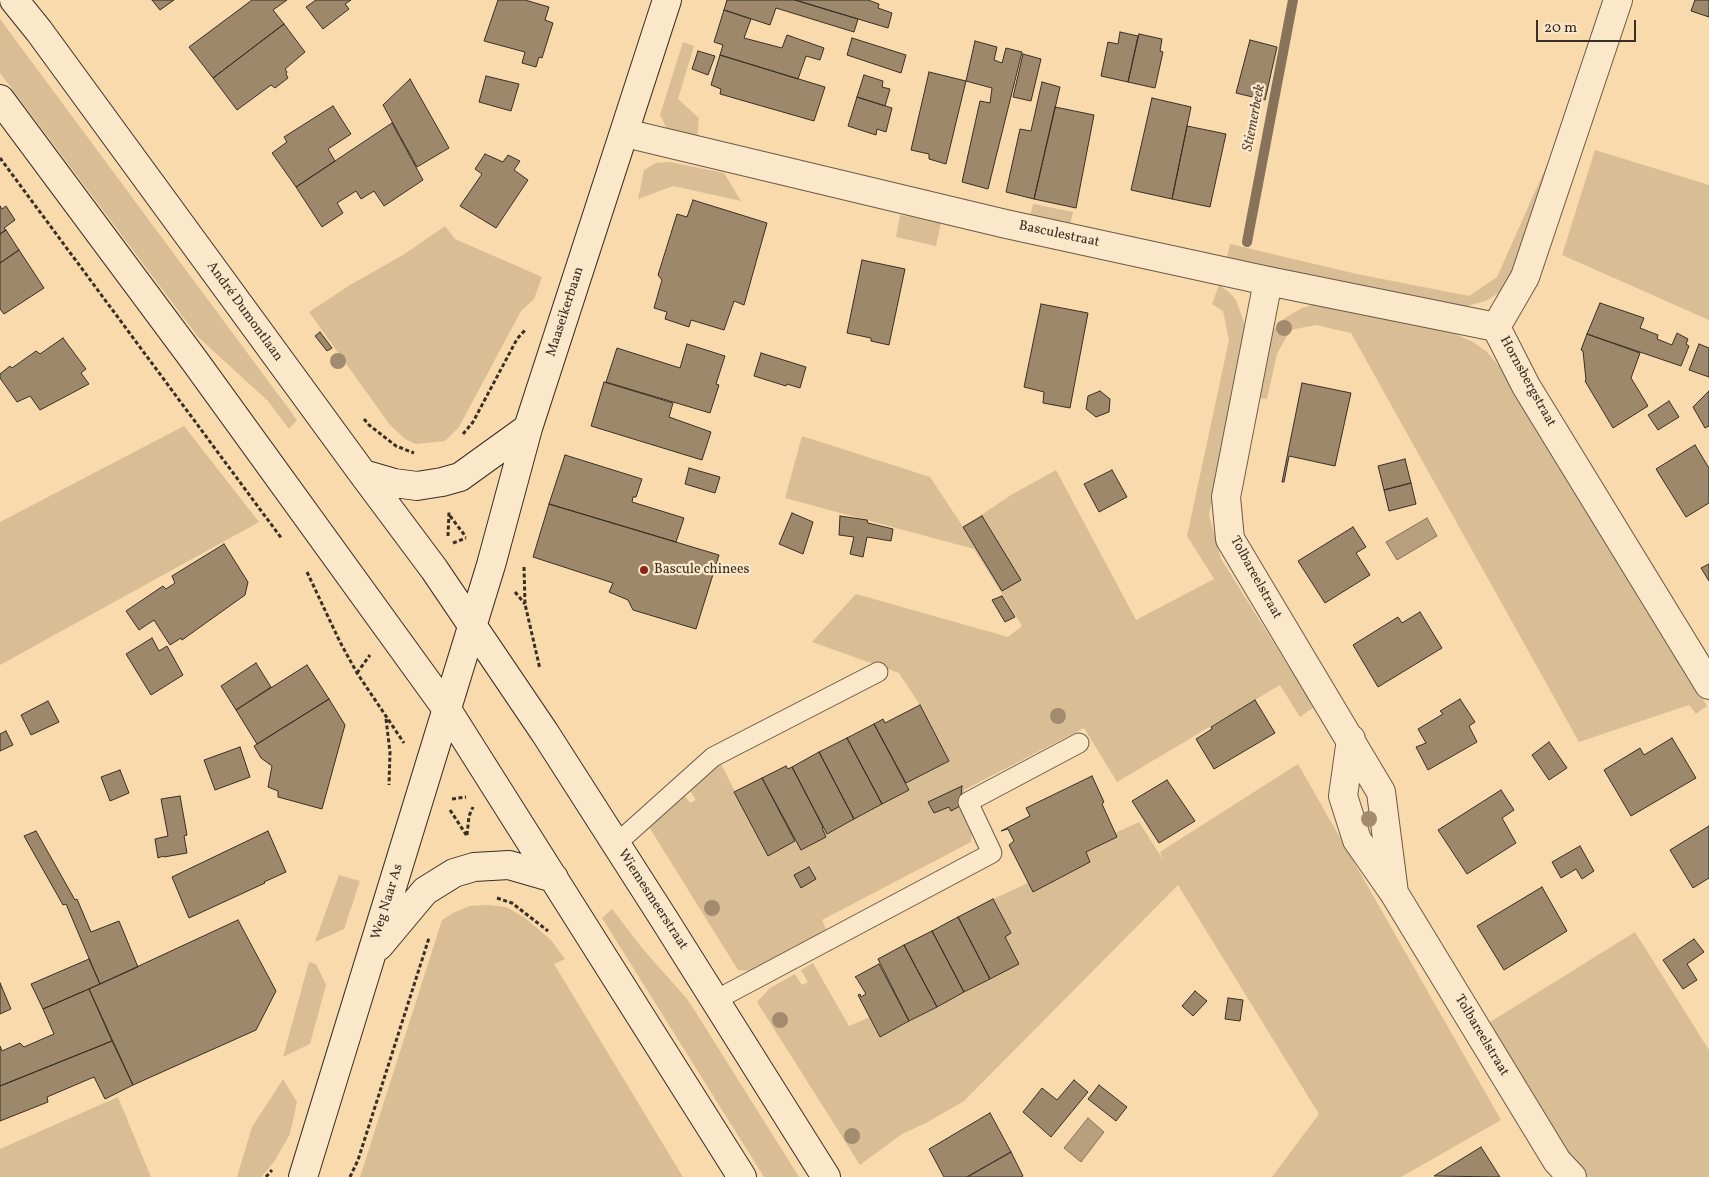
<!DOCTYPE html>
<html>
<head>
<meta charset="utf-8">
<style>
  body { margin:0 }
  #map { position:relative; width:1709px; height:1177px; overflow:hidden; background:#f9daac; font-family:Vollkorn,serif }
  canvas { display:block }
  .scale { position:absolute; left:1536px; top:20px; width:100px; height:22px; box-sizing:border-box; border:2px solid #3a2f25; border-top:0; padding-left:6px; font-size:15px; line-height:18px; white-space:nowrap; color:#3a2f25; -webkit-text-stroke:4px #fbe7c9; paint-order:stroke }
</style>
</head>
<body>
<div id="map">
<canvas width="1709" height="1177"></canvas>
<div class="scale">20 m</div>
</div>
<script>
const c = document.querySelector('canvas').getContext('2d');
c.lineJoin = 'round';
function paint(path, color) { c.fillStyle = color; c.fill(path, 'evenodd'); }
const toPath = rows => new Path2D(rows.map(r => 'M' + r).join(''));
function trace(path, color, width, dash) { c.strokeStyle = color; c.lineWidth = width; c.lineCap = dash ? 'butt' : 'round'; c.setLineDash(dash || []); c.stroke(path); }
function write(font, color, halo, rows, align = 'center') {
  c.font = font + ' Vollkorn,serif'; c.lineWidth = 4.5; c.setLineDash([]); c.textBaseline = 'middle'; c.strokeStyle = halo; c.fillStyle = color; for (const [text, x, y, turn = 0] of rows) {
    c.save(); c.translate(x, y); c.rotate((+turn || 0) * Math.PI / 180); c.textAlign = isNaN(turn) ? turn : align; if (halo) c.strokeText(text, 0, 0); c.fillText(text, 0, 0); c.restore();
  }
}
paint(toPath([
  [0,19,297,420,289,429,268,401,198,337,0,73],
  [683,42,694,46,678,99,699,118,697,140,676,135,667,129,660,115],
  [1554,149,1509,280,1500,292,1486,301,1463,307,1227,258,1230,244,1357,274,1469,296,1497,277],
  [1595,150,1709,185,1709,320,1562,255],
  [670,162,724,173,741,201,673,186,638,199,644,170,656,163],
  [1033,204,1073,212,1070,225,1030,216],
  [900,215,941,222,936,246,896,237],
  [445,226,455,239,542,277,534,299,521,311,459,427,445,441,416,444,405,439,390,425,309,312,350,285,403,255],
  [1219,285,1229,292,1236,300,1246,328,1209,515,1221,559,1314,707,1300,717,1280,685,1117,782,1084,728,964,790,962,809,972,833,971,842,822,920,827,932,752,971,738,970,649,827,685,796,690,803,696,800,689,789,721,764,768,856,796,841,802,850,826,837,822,828,823,827,827,834,909,790,906,783,949,761,920,705,899,673,812,642,856,594,1008,637,1022,626,974,549,785,498,802,436,930,477,963,527,1011,495,1056,470,1136,620,1214,579,1187,536,1229,340,1223,311,1212,304],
  [1319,303,1455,334,1473,342,1487,352,1500,367,1707,706,1696,714,1689,705,1579,742,1351,333,1316,325,1290,330,1277,354,1267,399,1258,398,1273,330,1285,318,1302,308],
  [184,426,259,522,0,665,0,522],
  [1298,764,1501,1120,1401,1177,1272,1177,1319,1114,1178,885,964,1101,926,1123,902,1134,860,1165,757,1002,770,988,795,974,802,985,808,982,801,970,813,963,849,1026,870,1017,880,1037,1018,964,1005,937,1011,933,993,899,1028,883,1033,892,1090,862,1086,852,1117,837,1115,833,1139,822,1164,861,1160,852],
  [339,875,360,881,344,929,315,942],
  [488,905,506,907,525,918,551,940,565,959,554,964,683,1177,360,1177,442,920,455,912,470,906],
  [612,909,642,948,688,1000,799,1177,764,1177,602,918],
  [1635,932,1709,1050,1709,1177,1583,1177,1487,1024],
  [309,962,316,964,326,985,310,1044,283,1057],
  [283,1079,297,1102,290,1134,274,1162,261,1177,237,1177,252,1127],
  [118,1097,151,1177,0,1177,0,1149]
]), '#d9bd95');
const water = toPath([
  [1427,518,1437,536,1397,560,1386,542,1427,518],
  [1088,1118,1104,1132,1081,1162,1064,1148,1088,1118]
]);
paint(water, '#b8a07e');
trace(water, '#86735a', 1);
trace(toPath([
  [1247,242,1293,0]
]), '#86735a', 10);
const building = toPath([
  [152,0,174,0,160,10,152,0],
  [252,0,287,0,273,10,284,24,213,78,189,47,252,0],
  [316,0,351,0,345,4,349,9,323,29,306,7,316,0],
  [498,0,525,0,549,7,545,20,553,23,542,58,539,57,536,67,522,63,525,52,484,41,498,0],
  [727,0,795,0,858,19,854,32,776,8,770,25,724,10,727,0],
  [795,0,868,0,879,4,878,8,892,13,888,28,795,0],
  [1695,0,1709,0,1709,17,1691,11,1695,0],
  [724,10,751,19,744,38,782,48,787,35,824,48,820,60,806,56,798,79,720,55,723,45,714,42,724,10],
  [284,24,305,52,285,69,287,72,286,74,288,78,275,88,271,85,237,110,213,78,284,24],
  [1120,32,1138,36,1128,82,1101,76,1108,42,1118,44,1120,32],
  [1139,34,1162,39,1160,51,1163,52,1155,88,1128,82,1139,34],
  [852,38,906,55,901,73,847,55,852,38],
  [1250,40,1277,47,1265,100,1236,93,1250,40],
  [975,41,997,47,994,60,1002,63,1006,48,1022,52,988,189,962,182,980,101,990,103,992,88,966,81,975,41],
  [698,51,715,56,708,75,692,69,698,51],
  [1023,54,1041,59,1031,101,1013,97,1023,54],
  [720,55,825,87,814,121,720,94,721,89,711,85,720,55],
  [929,72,966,81,946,164,929,159,929,154,911,150,929,72],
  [864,75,883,81,882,87,890,89,885,106,857,97,864,75],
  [486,76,519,84,511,111,479,102,486,76],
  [410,79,449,148,417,167,383,105,410,79],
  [1042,82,1060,87,1034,199,1006,192,1020,129,1031,131,1042,82],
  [857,97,892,108,886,132,877,129,876,135,848,126,857,97],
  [1152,98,1191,107,1172,199,1131,190,1152,98],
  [333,106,351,134,328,149,335,161,296,187,272,153,287,142,284,137,333,106],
  [1055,107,1094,115,1076,208,1034,199,1055,107],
  [392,123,423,180,384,206,374,191,361,199,356,191,337,203,343,213,322,227,296,187,392,123],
  [1187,126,1226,134,1210,207,1172,199,1187,126],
  [485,154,503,162,508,155,520,161,514,170,528,180,496,228,460,206,482,174,475,169,485,154],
  [693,200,767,223,744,305,734,301,724,330,691,320,689,327,665,319,667,312,654,308,662,280,658,275,677,214,687,217,693,200],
  [0,206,2,209,6,206,15,220,4,228,6,230,0,234,0,206],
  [6,230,19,250,0,263,0,234,6,230],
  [19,250,44,288,4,314,0,309,0,263,19,250],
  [862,260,905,269,889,345,871,341,871,338,847,333,862,260],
  [1600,303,1644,318,1640,328,1658,335,1657,339,1672,345,1677,333,1688,339,1686,344,1689,346,1681,366,1587,334,1600,303],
  [1041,304,1088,313,1070,408,1043,403,1044,392,1024,387,1041,304],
  [320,332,332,348,327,351,315,336,320,332],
  [1587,334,1640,353,1631,378,1648,406,1613,428,1585,381,1586,380,1583,351,1581,350,1587,334],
  [63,338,86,369,81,373,89,384,40,410,30,396,17,402,0,378,0,374,10,366,12,368,36,351,40,354,63,338],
  [687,344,725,356,716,384,719,385,710,413,606,382,617,348,680,368,687,344],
  [1699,344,1709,348,1709,377,1689,370,1699,344],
  [761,353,806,367,800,388,787,384,786,386,754,376,761,353],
  [604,382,673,403,669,417,711,432,702,460,591,426,604,382],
  [1302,383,1351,393,1335,466,1289,456,1284,482,1282,482,1302,383],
  [1100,391,1110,399,1109,412,1096,417,1086,409,1088,396,1100,391],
  [1709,391,1709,426,1705,428,1693,407,1709,391],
  [1669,401,1679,417,1658,430,1648,415,1669,401],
  [1695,445,1709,468,1709,503,1686,517,1656,469,1695,445],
  [565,455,642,479,636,497,633,497,632,502,684,518,676,542,549,504,565,455],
  [1405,459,1411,483,1384,490,1378,466,1405,459],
  [689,468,720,477,715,493,685,484,689,468],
  [1112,470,1127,497,1099,512,1084,484,1112,470],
  [1411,483,1416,504,1389,511,1384,490,1411,483],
  [549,504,719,555,696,629,633,610,628,600,609,592,613,583,533,557,549,504],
  [792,513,813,522,803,554,779,544,792,513],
  [840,516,867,520,868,523,893,529,891,541,867,537,863,557,850,554,854,537,839,535,840,516],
  [982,516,1021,580,1002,591,963,527,982,516],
  [1353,527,1366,547,1356,553,1370,575,1325,603,1298,561,1353,527],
  [224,544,248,582,245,595,182,640,181,638,170,645,154,620,139,630,126,611,163,586,166,589,175,583,172,576,224,544],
  [1709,564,1709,581,1701,568,1709,564],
  [1002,596,1015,617,1005,622,992,600,1002,596],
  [1420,612,1442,648,1378,687,1353,645,1398,617,1402,623,1420,612],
  [152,638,159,651,167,646,183,675,151,695,126,654,152,638],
  [256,663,271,687,236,710,221,686,256,663],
  [307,665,329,699,257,744,236,710,307,665],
  [329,699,345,725,322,809,278,797,278,791,268,787,272,766,261,758,254,746,329,699],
  [1460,699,1475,722,1469,726,1477,742,1428,770,1416,747,1426,743,1418,729,1443,714,1440,711,1460,699],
  [1255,700,1275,733,1214,769,1196,739,1212,729,1211,727,1255,700],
  [48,701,59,722,31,735,21,715,48,701],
  [920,705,949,761,906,783,874,724,883,719,885,723,920,705],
  [874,724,909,790,882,804,847,738,874,724],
  [6,731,13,745,0,751,0,734,6,731],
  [847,738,882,804,854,819,819,752,847,738],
  [1672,738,1696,778,1631,816,1604,770,1640,748,1644,755,1672,738],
  [1549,742,1567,768,1549,780,1532,755,1549,742],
  [240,747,250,777,215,790,204,760,240,747],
  [819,752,854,819,827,834,792,767,819,752],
  [786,766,788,769,792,767,823,827,822,828,826,837,801,850,762,778,786,766],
  [120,770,129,793,110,801,101,777,120,770],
  [1092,776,1104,802,1102,804,1117,837,1086,852,1090,862,1033,892,1009,845,1014,841,1008,829,1001,831,1030,816,1026,808,1092,776],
  [762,778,795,841,768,856,734,792,762,778],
  [1167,780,1195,821,1159,843,1132,801,1167,780],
  [962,786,960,806,951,811,949,807,934,813,928,802,962,786],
  [1501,790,1514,810,1502,818,1516,843,1467,874,1438,830,1501,790],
  [180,796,187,835,184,836,187,853,164,857,163,856,158,858,155,839,168,836,161,799,180,796],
  [1709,826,1709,878,1693,888,1670,850,1709,826],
  [36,831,75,900,77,899,91,932,119,921,138,967,100,984,66,904,63,905,24,836,36,831],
  [268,831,286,872,264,882,265,883,189,918,172,877,268,831],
  [1580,846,1594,871,1582,879,1576,869,1561,878,1552,862,1580,846],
  [809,867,816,879,801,888,794,875,809,867],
  [1542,887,1567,931,1504,970,1477,926,1542,887],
  [993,899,1011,933,1005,937,1019,964,990,979,958,917,993,899],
  [958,917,990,979,964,992,932,931,958,917],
  [238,920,276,991,256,1030,133,1085,89,989,238,920],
  [932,931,964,992,937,1007,904,945,932,931],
  [1694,939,1704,952,1687,964,1697,980,1683,989,1663,960,1694,939],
  [904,945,937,1007,909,1021,878,959,904,945],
  [89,959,100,984,43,1009,31,984,89,959],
  [879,964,909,1021,880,1037,858,995,860,994,861,997,866,994,857,979,855,977,879,964],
  [0,983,11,1009,0,1014,0,983],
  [89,989,112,1041,0,1086,0,1046,2,1051,20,1043,24,1047,54,1034,43,1009,89,989],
  [1195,991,1207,1001,1193,1016,1182,1006,1195,991],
  [1228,998,1243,1000,1240,1021,1225,1019,1228,998],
  [112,1041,133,1085,105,1099,94,1077,47,1097,48,1102,0,1121,0,1086,112,1041],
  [1074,1080,1088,1092,1051,1137,1023,1112,1042,1088,1057,1100,1074,1080],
  [1099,1085,1127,1107,1116,1121,1088,1099,1099,1085],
  [990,1113,1011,1152,967,1177,944,1177,929,1149,990,1113],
  [1481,1147,1500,1177,1434,1176,1481,1147],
  [1011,1152,1023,1176,1021,1177,967,1177,1011,1152]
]);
paint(building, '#9d886b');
trace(building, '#3a2f25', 1);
const lane = toPath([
  [616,844,713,757,878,672],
  [712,1002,992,853,968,802,1079,743]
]);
const street = toPath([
  [625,133,1006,224,1268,281,1496,327],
  [1268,281,1226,497,1230,539,1381,792,1394,893],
  [1496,327,1526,386,1709,685],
  [1496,327,1525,277,1618,0],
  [1351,739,1343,796,1357,840,1394,893,1557,1161,1572,1177]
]);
const secondary = toPath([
  [14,0,39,31,363,474,434,569,545,733,664,919,826,1177],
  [0,99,194,360,446,708,742,1177],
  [363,474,394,483,417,486,442,482,460,477,528,428],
  [379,946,425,891,454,873,474,867,509,865,554,878],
  [303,1177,491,565,528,428,667,0]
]);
trace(lane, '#6a5a47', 21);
trace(street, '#6a5a47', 30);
trace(secondary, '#3a2f25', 30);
trace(toPath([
  [0,158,282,539],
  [364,419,369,425,396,446,414,453],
  [463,434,473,422,517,339,526,329],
  [450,516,466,537],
  [448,536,449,512],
  [453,543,466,538],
  [524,567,525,604,540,669],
  [307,572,340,642,357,673,404,743],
  [515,592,525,604],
  [357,673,370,655],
  [386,719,390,752,389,785],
  [452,799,466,797],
  [450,810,467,836],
  [467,835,469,816,473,807],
  [497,898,512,903,548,931],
  [266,1177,272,1170],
  [350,1177,358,1160,429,938]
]), '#3a2f25', 3, [4, 2.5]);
trace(lane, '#fbe7c9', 19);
trace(street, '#fbe7c9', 28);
trace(secondary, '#fbe7c9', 28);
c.fillStyle = '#a28b6e';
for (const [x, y] of [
  [1284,328],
  [338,361],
  [1058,716],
  [1369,819],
  [712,908],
  [780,1020],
  [852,1136]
]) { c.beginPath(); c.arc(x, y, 8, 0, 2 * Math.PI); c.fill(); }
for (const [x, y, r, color] of [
  [644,570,5,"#8f2418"]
]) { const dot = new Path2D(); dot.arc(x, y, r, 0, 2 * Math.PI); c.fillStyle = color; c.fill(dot); trace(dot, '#fbe7c9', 2); }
write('14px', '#3a2f25', '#fbe7c9', [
  ["Basculestraat",1059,235,12],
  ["André Dumontlaan",244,312,54],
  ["Maaseikerbaan",566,312,-72],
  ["Hornsbergstraat",1527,382,61],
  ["Tolbareelstraat",1255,578,61],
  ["Wiemesmeerstraat",652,900,57],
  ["Weg Naar As",388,902,-73],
  ["Tolbareelstraat",1481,1036,59]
]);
write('14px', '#3a2f25', '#fbe7c9', [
  ["Bascule chinees",654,570]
], 'left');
write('italic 15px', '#5a4b3b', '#fbe7c9', [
  ["Stiemerbeek",1255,118,-79]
]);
</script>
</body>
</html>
